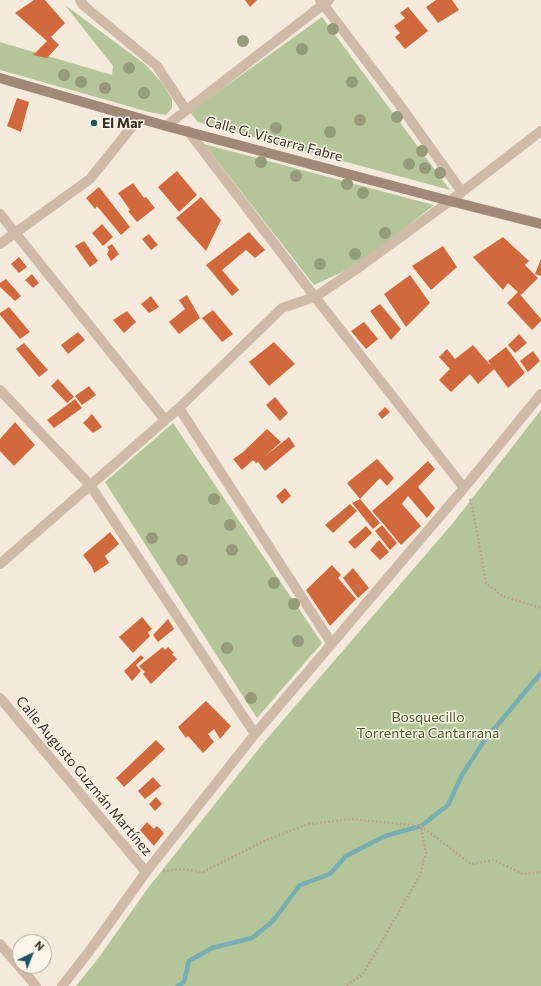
<!DOCTYPE html>
<html>
<head>
<meta charset="utf-8">
<style>
  body { margin:0 }
  #map { position:relative; width:541px; height:986px; overflow:hidden; background:#f4eadb; font-family:Commissioner,sans-serif }
  canvas { display:block }
  .north { position:absolute; left:12px; top:934px; width:40px; height:40px; box-sizing:border-box; background:#fbf4e8; border:1px solid #ada59b; border-radius:50%; rotate:43deg; font-size:11px; font-weight:700; line-height:16px; text-align:center; color:#392e27 }
  .north::after { content:''; display:block; margin:auto; width:14px; height:18px; background:#19565f; clip-path:polygon(50% 0,100% 100%,50% 72%,0 100%) }
</style>
</head>
<body>
<div id="map">
<canvas width="541" height="986"></canvas>
<div class="north">N</div>
</div>
<script>
const c = document.querySelector('canvas').getContext('2d');
c.lineJoin = 'round';
function paint(path, color) { c.fillStyle = color; c.fill(path, 'evenodd'); }
const toPath = rows => new Path2D(rows.map(r => 'M' + r).join(''));
function trace(path, color, width, dash) { c.strokeStyle = color; c.lineWidth = width; c.lineCap = dash ? 'butt' : 'round'; c.setLineDash(dash || []); c.stroke(path); }
function write(font, color, halo, rows, align = 'center') {
  c.font = font + ' Commissioner,sans-serif'; c.lineWidth = 3; c.setLineDash([]); c.textBaseline = 'middle'; c.strokeStyle = halo; c.fillStyle = color; for (const [text, x, y, turn = 0] of rows) {
    c.save(); c.translate(x, y); c.rotate((+turn || 0) * Math.PI / 180); c.textAlign = isNaN(turn) ? turn : align; if (halo) c.strokeText(text, 0, 0); c.fillText(text, 0, 0); c.restore();
  }
}
paint(toPath([
  [65,5,146,65,162,83,172,99,172,108,166,115,149,112,0,70,0,42,112,75,113,66],
  [322,17,450,190,198,122,190,112],
  [204,144,434,205,360,264,314,285],
  [541,410,541,986,76,986,100,956,148,888,265,741,453,523],
  [173,423,322,643,257,718,105,482]
]), '#b4c59a');
trace(toPath([
  [178,986,184,982,189,961,212,948,252,938,272,922,300,885,330,874,346,856,385,836,421,826,448,805,462,775,484,741,541,673]
]), '#77aeb4', 4.5);
paint(toPath([
  [34,0,45,0,65,23,51,37,59,45,47,58,33,55,47,41,15,13],
  [245,0,257,0,250,7],
  [436,0,452,0,459,10,438,23,426,7],
  [408,7,428,31,405,49,395,37,400,33,394,26,405,18,400,13],
  [17,98,29,102,21,132,7,126],
  [177,171,197,195,179,212,158,187],
  [133,183,144,198,146,197,155,208,137,222,128,211,130,210,118,193],
  [99,187,130,227,121,235,97,206,95,209,86,198],
  [201,197,221,220,206,251,176,218],
  [102,224,113,237,103,246,92,233],
  [249,232,265,250,255,258,246,250,222,270,239,290,232,296,206,265],
  [149,234,158,245,151,250,142,239],
  [503,237,529,261,525,265,538,278,521,295,518,292,541,319,541,321,532,330,507,303,518,292,508,283,503,290,473,257],
  [84,241,98,261,90,267,75,246],
  [112,244,119,254,111,261,107,254,109,250,107,247],
  [443,246,457,267,431,290,412,266],
  [19,257,27,267,19,273,11,264],
  [541,259,541,276,535,274],
  [32,274,39,283,33,288,25,280],
  [410,275,430,303,406,327,384,294],
  [6,279,21,296,15,301,0,287,0,283],
  [187,295,200,318,179,334,169,322,185,309,179,300],
  [151,296,159,307,149,313,141,304],
  [380,304,401,329,391,340,370,311],
  [9,307,30,332,20,339,0,315,0,313],
  [213,310,233,334,222,342,202,318],
  [127,311,136,322,124,333,113,320],
  [364,322,378,339,366,349,351,331],
  [78,332,85,340,68,354,61,345],
  [519,334,527,343,515,353,508,345],
  [274,342,295,364,269,386,249,362],
  [24,343,48,370,39,377,16,349],
  [473,345,491,366,488,361,506,347,525,373,508,388,494,369,478,384,470,374,451,392,439,380,450,369,439,357,447,349,455,359],
  [533,351,540,361,528,372,520,361],
  [58,379,74,397,67,403,51,386],
  [89,386,96,395,82,405,75,396],
  [275,397,288,413,280,421,266,405],
  [75,399,82,408,54,428,47,420],
  [385,407,390,412,382,419,378,414],
  [92,414,102,427,93,433,83,423],
  [15,422,35,445,14,466,0,451,0,439],
  [267,429,281,442,264,457,289,437,295,446,265,471,258,462,256,463,253,460,242,470,233,459,243,452],
  [377,459,394,478,387,486,380,478,360,499,347,483],
  [428,461,435,469,418,487,435,508,427,518,408,496,402,504,421,526,401,545,381,521,372,511,400,487],
  [285,488,291,496,282,504,276,496],
  [360,499,380,523,373,529,352,503],
  [350,504,357,511,333,533,325,525],
  [382,525,397,543,390,550,375,531],
  [366,526,372,533,355,549,348,542],
  [110,532,119,544,105,556,109,563,94,573,92,567,83,555],
  [379,540,389,552,380,560,370,550],
  [332,565,341,575,338,578,356,599,330,626,306,590],
  [353,568,369,588,358,598,343,578],
  [142,617,152,629,148,632,150,636,133,653,119,637],
  [168,619,174,629,158,642,153,635],
  [163,647,165,650,168,647,174,653,172,654,177,659,151,684,143,674,145,672,139,666],
  [141,655,144,658,136,665,141,671,132,681,124,671],
  [206,701,231,726,220,739,214,729,208,734,214,742,203,753,188,736,186,738,178,727],
  [156,740,165,749,124,787,116,778],
  [153,777,161,786,145,799,138,791],
  [156,797,162,804,155,811,149,804],
  [147,822,154,829,157,826,164,833,154,846,140,830]
]), '#d1693d');
trace(toPath([
  [470,499,471,502,478,537,486,583,502,596,541,608],
  [421,826,471,864,494,860,523,874,541,872],
  [163,871,182,869,203,872,266,840,309,824,351,819,421,826,426,854,420,875,363,974,345,986]
]), '#baa490', 2.5, [2, 2]);
trace(toPath([
  [80,0,83,5,157,66,186,110],
  [320,0,399,104,462,192],
  [166,126,329,0],
  [188,131,315,297,464,488],
  [0,214,165,420],
  [0,244,90,179,139,118],
  [0,390,90,485,255,734],
  [179,408,332,644],
  [0,564,179,408,282,308,315,297,358,268,450,201,541,131],
  [0,698,146,872],
  [0,944,36,986],
  [62,986,88,953,146,872,255,734,464,488,541,394]
]), '#cebaa6', 10);
trace(toPath([
  [0,78,166,126,450,201,541,224]
]), '#a28977', 10);
c.fillStyle = '#949b79';
for (const [x, y] of [
  [333,29],
  [243,41],
  [302,49],
  [129,68],
  [64,75],
  [81,82],
  [352,82],
  [105,88],
  [144,93],
  [397,117],
  [360,120],
  [276,128],
  [330,132],
  [422,151],
  [261,162],
  [409,164],
  [425,168],
  [440,173],
  [296,176],
  [347,184],
  [363,193],
  [385,233],
  [355,254],
  [320,264],
  [214,499],
  [230,525],
  [152,538],
  [232,550],
  [182,560],
  [274,583],
  [294,604],
  [298,641],
  [227,648],
  [251,698]
]) { c.beginPath(); c.arc(x, y, 6, 0, 2 * Math.PI); c.fill(); }
for (const [x, y, r, color] of [
  [94,123,4,"#19565f"]
]) { const dot = new Path2D(); dot.arc(x, y, r, 0, 2 * Math.PI); c.fillStyle = color; c.fill(dot); trace(dot, '#fbf4e8', 1.5); }
write('bold 14px', '#392e27', '#fbf4e8', [
  ["El Mar",102,123]
], 'left');
write('14px', '#392e27', '#fbf4e8', [
  ["Calle G. Viscarra Fabre",274,139,15],
  ["Calle Augusto Guzmán Martínez",84,776,50]
]);
write('14px', '#455a29', '#fbf4e8', [
  ["Bosquecillo",428,717],
  ["Torrentera Cantarrana",428,733]
]);
</script>
</body>
</html>
